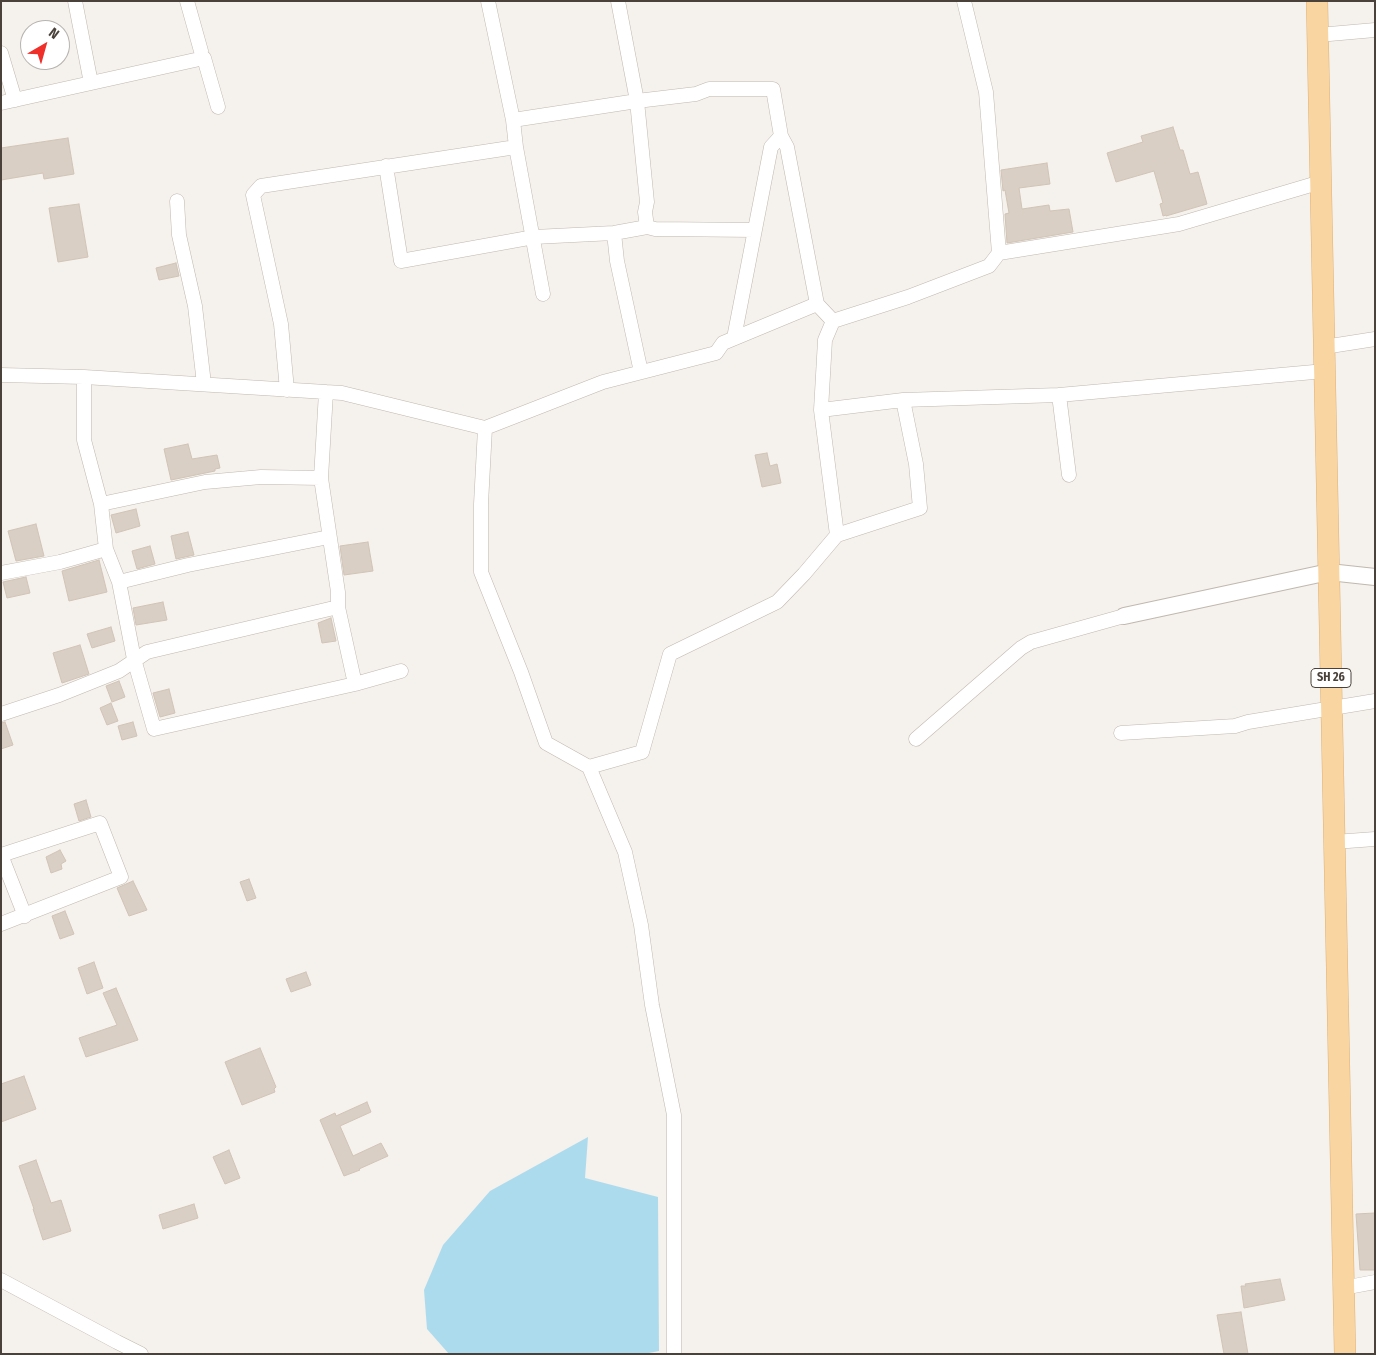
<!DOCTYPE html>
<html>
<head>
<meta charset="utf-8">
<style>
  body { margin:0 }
  #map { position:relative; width:1376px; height:1355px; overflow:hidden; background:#f5f1ec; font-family:"Fira Sans Condensed",sans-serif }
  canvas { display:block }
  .frame { position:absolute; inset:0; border:2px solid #4a423a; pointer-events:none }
  .north { position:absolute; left:20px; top:20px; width:50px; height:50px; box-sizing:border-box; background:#fff; border:1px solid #b7b3b0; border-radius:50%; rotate:38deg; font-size:14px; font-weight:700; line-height:20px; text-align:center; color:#4a423a }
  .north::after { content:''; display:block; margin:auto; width:18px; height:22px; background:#ef2f2a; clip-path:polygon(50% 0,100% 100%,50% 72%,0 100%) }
</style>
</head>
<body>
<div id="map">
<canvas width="1376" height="1355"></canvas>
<div class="frame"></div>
<div class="north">N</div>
</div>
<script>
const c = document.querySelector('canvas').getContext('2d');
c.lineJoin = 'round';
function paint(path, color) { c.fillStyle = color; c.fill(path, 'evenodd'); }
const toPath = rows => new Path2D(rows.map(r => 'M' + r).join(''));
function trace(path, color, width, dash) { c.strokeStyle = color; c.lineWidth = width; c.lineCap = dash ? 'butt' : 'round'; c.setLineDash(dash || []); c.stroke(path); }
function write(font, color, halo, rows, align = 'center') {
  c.font = font + ' "Fira Sans Condensed",sans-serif'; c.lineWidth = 4; c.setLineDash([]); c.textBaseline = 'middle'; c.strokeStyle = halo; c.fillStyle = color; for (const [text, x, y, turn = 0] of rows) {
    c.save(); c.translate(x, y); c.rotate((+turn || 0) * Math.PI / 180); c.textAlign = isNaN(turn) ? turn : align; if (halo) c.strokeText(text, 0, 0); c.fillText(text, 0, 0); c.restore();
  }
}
paint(toPath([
  [588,1137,585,1178,658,1197,659,1351,644,1354,449,1354,427,1329,424,1290,443,1245,490,1191]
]), '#addbee');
const building = toPath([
  [1173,127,1180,150,1183,150,1190,174,1198,172,1207,204,1166,216,1166,215,1163,216,1160,204,1163,203,1154,171,1116,182,1107,153,1143,142,1141,136,1173,127],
  [68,138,74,174,44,179,43,173,1,180,1,148,68,138],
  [1047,163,1050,184,1019,188,1022,209,1049,205,1050,211,1069,209,1073,232,1007,243,1005,214,1009,213,1005,190,1003,191,1001,170,1047,163],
  [79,204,88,257,58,262,49,208,79,204],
  [176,263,179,276,159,280,156,268,176,263],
  [188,444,192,459,217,455,220,468,215,469,215,471,171,480,164,449,188,444],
  [767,453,770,466,777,464,781,483,762,487,755,455,767,453],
  [136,509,140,526,116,533,111,515,136,509],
  [36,524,44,556,16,561,8,531,36,524],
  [188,532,194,555,176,559,171,536,188,532],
  [368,542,373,571,344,575,340,546,368,542],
  [150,546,155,564,137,569,132,551,150,546],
  [99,560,107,592,69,601,62,571,99,560],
  [26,577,30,593,7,598,3,582,26,577],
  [163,602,167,620,136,625,133,608,163,602],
  [331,618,336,641,322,643,318,623,331,618],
  [111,627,115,641,92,648,87,634,111,627],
  [80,645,89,674,62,683,53,653,80,645],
  [119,681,125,697,112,702,106,686,119,681],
  [169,689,175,713,160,717,153,693,169,689],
  [111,703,118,721,107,725,100,708,111,703],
  [5,722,13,745,1,749,1,723,5,722],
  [133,722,137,736,122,740,118,726,133,722],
  [86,800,91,817,79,821,74,804,86,800],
  [60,850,66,861,61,864,62,869,51,873,46,857,60,850],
  [249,879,256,898,247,901,240,882,249,879],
  [133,881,147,910,129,916,117,888,133,881],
  [65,911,74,934,60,939,52,916,65,911],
  [94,962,103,988,87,994,78,968,94,962],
  [306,972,311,985,291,992,286,979,306,972],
  [116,988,138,1040,86,1057,79,1038,117,1025,103,993,116,988],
  [260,1048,276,1087,274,1089,275,1092,242,1105,225,1062,260,1048],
  [24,1076,36,1109,1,1122,1,1084,24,1076],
  [367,1102,371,1112,340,1126,353,1156,381,1143,388,1156,359,1169,360,1170,344,1176,320,1120,335,1113,336,1116,367,1102],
  [229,1150,240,1178,225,1184,213,1157,229,1150],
  [36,1160,51,1203,61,1200,71,1231,43,1240,33,1209,34,1209,19,1166,36,1160],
  [194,1204,198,1218,163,1229,159,1215,194,1204],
  [1375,1213,1375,1270,1360,1270,1356,1214,1375,1213],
  [1280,1279,1285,1300,1244,1308,1241,1286,1246,1286,1245,1284,1280,1279],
  [1241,1312,1248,1354,1224,1354,1217,1315,1241,1312]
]);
paint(building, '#dacfc5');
trace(building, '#d1c3b6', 1);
const minor = toPath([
  [75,1,91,83],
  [187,1,201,51],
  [488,1,513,120,516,147,543,294],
  [618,1,637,101,647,202,645,212,647,227],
  [1318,35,1375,30],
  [1,53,15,100],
  [1,103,204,58,218,107],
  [513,120,637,101,696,94,709,89,773,89,781,136,787,147,817,304],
  [386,166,401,261,534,237,614,233,647,227,655,229,755,230],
  [177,201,179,235,195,306,204,384],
  [614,233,617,261,641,372],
  [999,253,1179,224,1321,182],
  [734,338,771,147,781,136],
  [1324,347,1375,339],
  [1,375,84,377,342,393,485,428,603,382,716,353,723,343,817,304,833,321,908,297,989,266,999,253,986,92,964,1],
  [84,377,84,440,101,504,106,549,119,582,134,659,154,729,355,684,401,671],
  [287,390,281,324,253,195,261,186,516,147],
  [326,392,321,478,338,592,338,607,355,684],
  [1059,395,1069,475],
  [821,410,903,400,1059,395,1325,371],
  [485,428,481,504,481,572,521,672,546,743,589,767,642,752,670,654,777,602,804,574,837,535,821,410,825,340,833,321],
  [101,504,205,482,261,477,321,478],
  [837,535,920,508,916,464,903,400],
  [1,573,60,562,106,549],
  [119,582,188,565,329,537],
  [1,714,59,695,119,671,147,652,338,607],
  [1121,733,1235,726,1248,722,1375,701],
  [916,739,1021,648,1031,642,1124,616],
  [589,767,625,852,641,925,652,1005,674,1115,674,1354],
  [1334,842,1375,839],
  [1,855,100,823,121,877,1,924],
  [1,855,25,916],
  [1,1280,117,1342,141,1354],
  [1343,1288,1375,1282]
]);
const tertiary = toPath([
  [1124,616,1329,572,1375,577]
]);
const primary = toPath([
  [1317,1,1345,1354]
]);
trace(minor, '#c1b8af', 15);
trace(tertiary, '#c1b8af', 18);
trace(primary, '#dfb071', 22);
trace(minor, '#fff', 14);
trace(tertiary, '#fff', 16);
trace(primary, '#f9d5a2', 21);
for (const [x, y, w] of [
  [1331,678,40]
]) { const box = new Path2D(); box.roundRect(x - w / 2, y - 9.5, w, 19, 4); c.fillStyle = '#fff'; c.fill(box); trace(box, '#4a423a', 1); }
write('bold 12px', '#4a423a', null, [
  ["SH 26",1331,678]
]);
</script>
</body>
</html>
